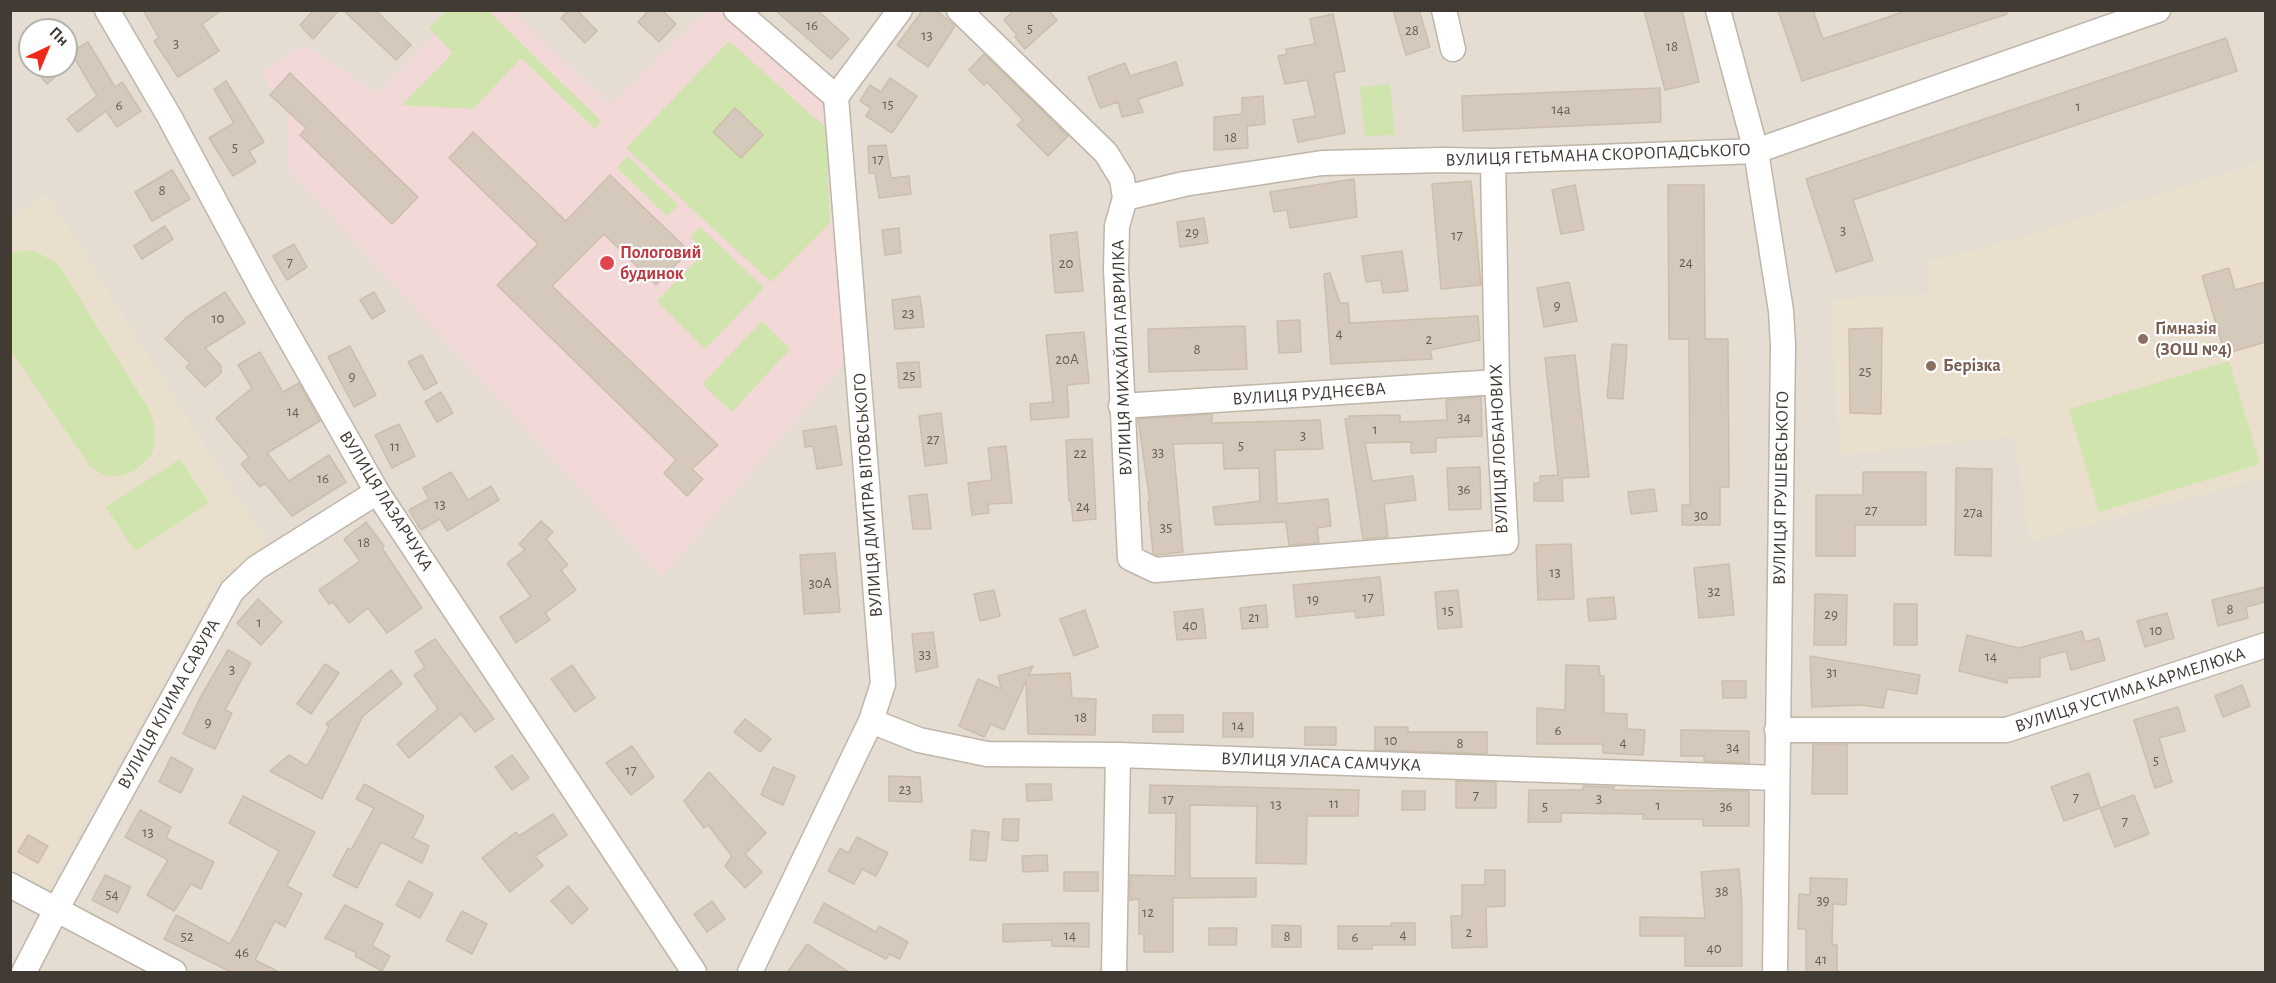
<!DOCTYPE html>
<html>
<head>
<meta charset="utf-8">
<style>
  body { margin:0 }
  #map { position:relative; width:2276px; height:983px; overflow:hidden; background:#f1ece3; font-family:"Alegreya Sans",sans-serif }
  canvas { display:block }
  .frame { position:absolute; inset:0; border:12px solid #423b34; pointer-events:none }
  .north { position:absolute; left:18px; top:18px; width:60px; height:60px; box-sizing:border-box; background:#fff; border:2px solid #b3b1ae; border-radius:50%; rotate:44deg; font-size:16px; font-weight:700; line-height:24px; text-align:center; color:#423b34 }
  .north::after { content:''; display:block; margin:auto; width:21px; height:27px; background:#f1291a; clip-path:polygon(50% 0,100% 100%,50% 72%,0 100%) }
</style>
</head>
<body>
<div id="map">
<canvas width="2276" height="983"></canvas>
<div class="frame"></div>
<div class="north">Пн</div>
</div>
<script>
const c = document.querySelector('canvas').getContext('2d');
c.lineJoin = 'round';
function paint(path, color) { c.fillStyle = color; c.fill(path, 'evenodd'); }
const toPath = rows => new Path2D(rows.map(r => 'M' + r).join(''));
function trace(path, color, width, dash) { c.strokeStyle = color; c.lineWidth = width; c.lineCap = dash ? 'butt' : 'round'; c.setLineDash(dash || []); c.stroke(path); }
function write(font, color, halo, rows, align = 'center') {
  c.font = font + ' "Alegreya Sans",sans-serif'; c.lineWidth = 4.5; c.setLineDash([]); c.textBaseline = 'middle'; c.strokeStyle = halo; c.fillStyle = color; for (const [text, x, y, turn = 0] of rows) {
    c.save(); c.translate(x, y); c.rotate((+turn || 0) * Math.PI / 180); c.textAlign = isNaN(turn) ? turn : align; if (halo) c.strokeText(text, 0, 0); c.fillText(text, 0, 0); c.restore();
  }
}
paint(toPath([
  [11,11,2265,11,2265,972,11,972],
  [30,30,66,30,66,66,30,66]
]), '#e5ddd2');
paint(toPath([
  [2265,161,2265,477,2030,541,2014,436,1839,455,1832,300,1930,293,1926,262,1996,245],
  [47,194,268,546,223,575,48,889,11,868,10,219]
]), '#eadfcd');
paint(toPath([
  [457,11,513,11,609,105,707,11,723,11,829,101,849,357,662,577,287,168,288,116,261,73,304,44,378,94]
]), '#f2d8d7');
paint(toPath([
  [446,11,488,11,601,121,595,129,521,58,473,109,402,105,453,53,429,28],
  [729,41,826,128,830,223,771,282,626,148],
  [1390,84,1395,134,1365,137,1360,87],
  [628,156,678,205,667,216,617,168],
  [700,227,764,288,705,349,657,301,705,252,690,237],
  [20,251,35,251,58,264,149,409,155,427,154,448,149,458,136,470,121,476,110,476,102,474,90,466,11,351,11,254],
  [762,321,790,349,732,412,702,384],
  [2229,361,2260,464,2099,512,2069,409],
  [180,459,209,503,135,551,106,507]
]), '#d0e4ad');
const building = toPath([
  [143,10,222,10,202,24,219,51,178,77,154,41,159,38,143,10],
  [314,10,339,10,313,39,300,25,314,10],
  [343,10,375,10,411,45,396,60,343,10],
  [569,10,577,10,597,31,585,43,561,18,569,10],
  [649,10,662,10,676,24,659,42,638,22,649,10],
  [775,10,817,10,849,39,831,59,775,10],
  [923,10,936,10,955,26,928,67,897,45,923,10],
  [1014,10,1048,10,1057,20,1025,49,1015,37,1017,35,1004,20,1014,10],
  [1393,10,1419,10,1430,47,1406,55,1393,10],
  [1644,10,1682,10,1699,82,1665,90,1644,10],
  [1778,10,1813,10,1823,39,1909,10,2007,10,2007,14,1802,81,1778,10],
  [1333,14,1345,71,1334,73,1345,133,1298,142,1293,120,1316,116,1307,80,1285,84,1278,56,1287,54,1286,49,1315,44,1310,19,1333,14],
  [2226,38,2237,71,1853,200,1873,260,1836,272,1806,179,2226,38],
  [88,42,115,87,122,82,141,111,117,127,106,111,78,132,67,119,97,96,71,52,88,42],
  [984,54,1068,136,1048,156,1017,125,1023,120,987,82,984,85,969,70,984,54],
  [1176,62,1183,85,1138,99,1143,112,1122,117,1118,102,1100,108,1088,77,1125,63,1130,76,1176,62],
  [32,66,68,66,47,84,32,66],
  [290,73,418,197,392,224,300,135,306,128,270,95,290,73],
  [890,78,917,96,892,133,866,116,871,108,860,101,870,85,881,92,890,78],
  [226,81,264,142,249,151,256,162,233,176,209,138,234,123,214,89,226,81],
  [1660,88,1661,122,1463,131,1462,96,1660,88],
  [1263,96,1265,124,1247,126,1248,148,1214,150,1214,117,1242,114,1242,98,1263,96],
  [735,108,763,135,741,158,713,132,735,108],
  [473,132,566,221,610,175,689,251,656,285,604,234,552,286,718,445,692,469,703,479,687,496,664,473,676,460,497,285,538,244,449,158,473,132],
  [886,145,891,178,909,176,911,194,879,198,875,173,869,173,868,146,886,145],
  [172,170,190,199,152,221,135,192,172,170],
  [1354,179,1357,217,1290,228,1287,210,1274,212,1270,192,1354,179],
  [1471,181,1481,285,1441,289,1432,184,1471,181],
  [1575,185,1584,230,1561,234,1552,190,1575,185],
  [1668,185,1704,185,1705,339,1728,339,1729,487,1720,487,1720,525,1682,525,1682,505,1690,505,1689,339,1669,339,1668,185],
  [1204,218,1208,243,1180,247,1177,222,1204,218],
  [165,226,173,239,142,259,134,246,165,226],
  [899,228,901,253,885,255,882,230,899,228],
  [1077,232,1083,291,1055,293,1050,235,1077,232],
  [294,244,307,267,287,280,273,256,294,244],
  [1402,251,1408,291,1383,293,1381,280,1366,282,1362,256,1402,251],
  [2229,268,2235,290,2265,282,2265,342,2225,354,2202,276,2229,268],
  [1330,273,1340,303,1348,303,1350,323,1478,316,1480,340,1430,350,1432,359,1331,364,1324,274,1330,273],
  [1569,282,1577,321,1544,327,1537,288,1569,282],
  [225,292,245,323,205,348,221,366,221,373,205,387,186,367,190,363,165,339,187,317,225,292],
  [374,292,385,311,372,319,360,300,374,292],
  [920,296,924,327,895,329,892,300,920,296],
  [1300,320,1301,352,1279,353,1277,321,1300,320],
  [1245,326,1247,369,1149,372,1148,329,1245,326],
  [1882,328,1881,414,1850,413,1849,329,1882,328],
  [1084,332,1089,383,1067,385,1069,417,1031,420,1030,404,1053,402,1046,335,1084,332],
  [1612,344,1627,345,1623,399,1607,398,1612,344],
  [350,346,376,395,354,407,328,357,350,346],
  [260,352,283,392,299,383,320,421,267,453,289,481,329,455,346,482,292,516,265,483,260,487,241,464,249,457,216,418,252,388,238,365,260,352],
  [422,355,437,383,424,390,408,362,422,355],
  [1575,355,1589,477,1562,478,1563,501,1534,501,1534,483,1540,483,1540,476,1558,475,1545,358,1575,355],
  [919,362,921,387,899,388,897,363,919,362],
  [441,392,453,413,437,422,425,402,441,392],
  [1481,397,1482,436,1436,438,1436,452,1411,453,1411,442,1365,443,1372,481,1413,476,1416,500,1384,504,1388,537,1363,539,1345,419,1349,419,1349,416,1400,415,1400,422,1447,420,1446,400,1481,397],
  [941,413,947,463,925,466,919,416,941,413],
  [1212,414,1212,423,1320,420,1323,449,1275,450,1277,504,1328,499,1331,526,1317,528,1319,543,1289,545,1286,522,1215,525,1213,507,1260,501,1259,468,1224,469,1223,443,1173,444,1183,552,1156,555,1153,553,1148,502,1150,502,1138,419,1212,414],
  [399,424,415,456,392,468,375,435,399,424],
  [836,426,842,465,817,469,813,446,805,447,803,431,836,426],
  [1092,439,1096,519,1073,521,1071,501,1069,501,1066,440,1092,439],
  [1006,446,1012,503,988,504,989,513,972,515,968,483,992,480,988,448,1006,446],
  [1480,467,1481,509,1449,510,1447,468,1480,467],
  [1956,468,1992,469,1991,556,1955,555,1956,468],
  [451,472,468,500,491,486,499,500,447,531,440,519,421,530,409,510,429,499,423,488,451,472],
  [1863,472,1926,472,1926,525,1855,525,1855,556,1816,556,1816,495,1863,495,1863,472],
  [1654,489,1657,511,1631,514,1628,492,1654,489],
  [927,494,931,529,913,529,909,496,927,494],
  [541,521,553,532,546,539,568,565,561,570,576,590,545,613,550,620,516,643,500,617,531,597,507,563,525,550,519,544,541,521],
  [366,522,384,546,382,548,422,608,387,633,368,608,349,623,333,602,329,604,319,590,360,561,344,539,366,522],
  [1571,544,1574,599,1538,600,1536,545,1571,544],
  [835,553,840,612,804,614,800,555,835,553],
  [1729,564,1734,615,1699,618,1694,568,1729,564],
  [1380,577,1384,615,1356,618,1355,611,1296,617,1293,585,1380,577],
  [2265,587,2265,602,2246,607,2248,618,2218,626,2212,600,2265,587],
  [994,590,1000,616,980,621,974,594,994,590],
  [1458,590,1462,627,1438,629,1435,592,1458,590],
  [1815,594,1847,595,1846,645,1814,645,1815,594],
  [1614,597,1616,619,1589,621,1587,599,1614,597],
  [258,599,282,622,261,645,237,623,258,599],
  [1894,604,1917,604,1917,645,1894,645,1894,604],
  [1266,605,1268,627,1242,629,1240,608,1266,605],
  [1203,609,1206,638,1177,640,1174,612,1203,609],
  [1085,610,1098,647,1074,656,1060,619,1085,610],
  [2167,613,2174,638,2145,647,2137,621,2167,613],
  [2082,631,2085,642,2099,638,2105,660,2071,670,2066,651,2040,658,2040,677,2008,678,2007,683,1959,671,1967,635,2019,648,2082,631],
  [933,632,938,667,916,672,912,634,933,632],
  [435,639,494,719,475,732,461,714,409,758,397,744,438,709,414,675,425,667,415,652,435,639],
  [228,650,251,663,225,710,232,713,215,749,183,734,200,698,228,650],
  [1810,656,1920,675,1917,694,1887,689,1883,708,1861,705,1812,707,1810,656],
  [325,664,339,673,311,714,297,704,325,664],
  [572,665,595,698,575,712,551,679,572,665],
  [1566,665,1599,666,1600,676,1604,676,1604,713,1627,714,1627,729,1645,730,1643,755,1603,753,1603,744,1537,744,1537,708,1565,710,1566,665],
  [1033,666,1029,675,1070,673,1072,698,1096,699,1095,735,1028,734,1026,681,1004,730,991,724,984,737,959,726,978,679,1001,689,998,676,1033,666],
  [391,670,402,684,363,716,322,799,270,771,289,755,307,766,329,727,326,724,391,670],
  [1722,681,1746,681,1746,698,1723,698,1722,681],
  [2242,685,2250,706,2223,717,2215,696,2242,685],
  [2178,707,2185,731,2159,738,2172,782,2155,788,2134,720,2178,707],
  [1223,713,1253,713,1253,737,1223,737,1223,713],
  [1153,715,1183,715,1183,732,1153,732,1153,715],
  [745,719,771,739,760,752,734,732,745,719],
  [1305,727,1336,727,1336,745,1305,745,1305,727],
  [1375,727,1408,727,1408,732,1487,732,1487,754,1375,750,1375,727],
  [1681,730,1749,731,1749,763,1704,761,1704,756,1681,756,1681,730],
  [1813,744,1847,744,1847,794,1812,794,1813,744],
  [632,746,654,777,631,795,606,763,632,746],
  [512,755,529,778,512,790,495,767,512,755],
  [171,757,193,769,181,793,159,782,171,757],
  [773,767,795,776,783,805,761,795,773,767],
  [709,772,766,833,745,854,762,872,745,888,725,866,732,856,708,825,704,828,684,801,709,772],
  [2089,773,2100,808,2064,821,2051,787,2089,773],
  [889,776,920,777,922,802,889,801,889,776],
  [1456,781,1496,782,1496,808,1456,808,1456,781],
  [364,784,424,816,413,838,429,846,422,863,381,842,357,888,333,876,348,848,351,850,374,808,356,799,364,784],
  [1026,784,1051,784,1052,800,1027,801,1026,784],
  [1150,785,1359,790,1358,816,1307,816,1306,864,1256,863,1257,806,1190,805,1190,878,1256,878,1256,897,1173,898,1173,952,1144,952,1144,934,1139,934,1139,899,1130,900,1130,875,1175,876,1176,813,1149,813,1150,785],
  [1583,786,1614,787,1614,790,1749,791,1749,826,1703,826,1703,819,1643,819,1643,814,1561,813,1561,822,1528,822,1529,790,1583,790,1583,786],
  [1402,791,1425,791,1425,810,1402,810,1402,791],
  [2134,795,2149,834,2115,847,2100,808,2134,795],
  [243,796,315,832,287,886,302,894,285,927,275,921,255,960,279,972,231,972,164,939,176,915,230,944,279,851,229,823,243,796],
  [140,810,171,827,166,838,214,862,201,889,191,884,174,911,147,895,168,860,125,837,140,810],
  [553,814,567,835,535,856,543,866,510,892,482,858,516,832,519,836,553,814],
  [1003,819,1019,819,1018,841,1002,840,1003,819],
  [972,830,989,832,986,861,970,860,972,830],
  [28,835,48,846,38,863,18,852,28,835],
  [857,837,888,853,876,876,862,869,854,884,828,871,840,848,848,853,857,837],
  [1047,855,1048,871,1023,872,1022,856,1047,855],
  [1739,869,1742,906,1742,966,1685,966,1685,936,1640,936,1640,917,1705,918,1701,872,1739,869],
  [1485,870,1505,870,1505,906,1486,907,1487,947,1452,948,1451,916,1462,916,1462,885,1485,885,1485,870],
  [1064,872,1098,872,1098,891,1064,891,1064,872],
  [105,875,131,887,118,913,92,900,105,875],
  [1810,878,1847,879,1846,905,1833,904,1832,944,1837,945,1837,972,1806,972,1806,929,1798,929,1799,894,1810,895,1810,878],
  [409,881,433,894,420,918,396,905,409,881],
  [568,886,588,909,572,924,551,901,568,886],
  [712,901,725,919,707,932,694,914,712,901],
  [824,903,876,932,879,926,908,942,900,959,889,954,886,959,814,922,824,903],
  [345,905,383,924,372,946,390,956,382,971,355,956,357,953,325,938,345,905],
  [462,911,487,924,472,954,446,940,462,911],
  [1089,923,1089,947,1052,946,1052,940,1003,942,1003,924,1089,923],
  [1391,923,1415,923,1415,945,1372,945,1372,949,1338,949,1338,926,1391,926,1391,923],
  [1272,925,1301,926,1301,947,1272,947,1272,925],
  [1209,928,1237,928,1236,945,1209,945,1209,928],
  [807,944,849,972,788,972,807,944]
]);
paint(building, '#d5c9bc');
trace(building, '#ccbead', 1.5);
const minor = toPath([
  [107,10,169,116,263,291,377,492,694,972],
  [736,10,836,97],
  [959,10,1106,153,1122,179,1125,198,1117,226,1116,269,1130,558,1155,570,1506,542,1497,382,1493,161],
  [1444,10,1453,49],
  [1718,10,1756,151,1781,311,1783,345,1775,972],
  [1125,198,1184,184,1322,163,1443,160,1493,161,1756,151,2158,10],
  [1121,406,1497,382],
  [871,721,919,740,987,754,1118,755,1777,778],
  [1777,730,2006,730,2266,645],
  [10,885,174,972],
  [24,972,56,910,232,591,256,568,377,492],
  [750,972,871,721,883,684,836,97,900,10],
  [1114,972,1118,755]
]);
trace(minor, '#bfb5a9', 27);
trace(minor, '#fff', 24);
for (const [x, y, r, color] of [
  [607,263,8,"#e0444e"],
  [2143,339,6,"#8d6e63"],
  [1931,366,6,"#8d6e63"]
]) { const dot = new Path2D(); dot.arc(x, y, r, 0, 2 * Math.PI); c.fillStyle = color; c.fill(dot); trace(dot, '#fff', 2); }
write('15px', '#675e56', null, [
  ["16",812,25],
  ["5",1030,28],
  ["28",1412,30],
  ["13",927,35],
  ["3",176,43],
  ["18",1672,46],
  ["15",888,104],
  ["6",119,105],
  ["1",2078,106],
  ["14а",1561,109],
  ["18",1231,137],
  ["5",235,147],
  ["17",878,159],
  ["8",162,190],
  ["3",1843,230],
  ["29",1192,232],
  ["17",1457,235],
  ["7",290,262],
  ["24",1686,262],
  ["20",1066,263],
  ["9",1557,305],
  ["23",908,313],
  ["10",218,318],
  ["4",1339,333],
  ["2",1429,339],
  ["8",1197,349],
  ["20А",1067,359],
  ["25",1865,371],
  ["25",909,375],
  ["9",352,376],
  ["14",293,411],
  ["34",1464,417],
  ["1",1375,429],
  ["3",1303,435],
  ["27",933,439],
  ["5",1241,445],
  ["11",395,446],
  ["33",1158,452],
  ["22",1080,453],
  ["16",323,478],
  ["36",1464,489],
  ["13",440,504],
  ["24",1083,506],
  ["27",1871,510],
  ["27а",1973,512],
  ["30",1701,515],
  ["35",1166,527],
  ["18",364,542],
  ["13",1555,572],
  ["30А",820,583],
  ["32",1714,591],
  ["17",1368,597],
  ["19",1313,599],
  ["8",2230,609],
  ["15",1448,610],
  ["29",1831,614],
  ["21",1254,617],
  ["1",259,622],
  ["40",1190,625],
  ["10",2156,630],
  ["33",925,654],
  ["14",1991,656],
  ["3",232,669],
  ["31",1832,672],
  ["18",1081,717],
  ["9",208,722],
  ["14",1238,725],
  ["6",1558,730],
  ["10",1391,740],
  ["4",1623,742],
  ["8",1460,743],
  ["34",1733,747],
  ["5",2156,760],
  ["17",631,770],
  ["23",905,789],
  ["7",1476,795],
  ["7",2076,797],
  ["3",1599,798],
  ["17",1168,799],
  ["11",1334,803],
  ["13",1276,804],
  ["1",1658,805],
  ["5",1545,806],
  ["36",1726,806],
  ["7",2125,821],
  ["13",148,832],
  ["38",1722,891],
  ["54",112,894],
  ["39",1823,900],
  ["12",1148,912],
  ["2",1469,932],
  ["4",1403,934],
  ["14",1070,935],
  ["52",187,936],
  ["8",1287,936],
  ["6",1355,937],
  ["40",1714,948],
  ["46",242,952],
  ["41",1821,959]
]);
write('18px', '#423b34', '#fff', [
  ["ВУЛИЦЯ ГЕТЬМАНА СКОРОПАДСЬКОГО",1598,155,-2],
  ["ВУЛИЦЯ МИХАЙЛА ГАВРИЛКА",1122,358,-92],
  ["ВУЛИЦЯ РУДНЄЄВА",1309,394,-4],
  ["ВУЛИЦЯ ЛОБАНОВИХ",1499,449,-92],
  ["ВУЛИЦЯ ГРУШЕВСЬКОГО",1781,488,-89],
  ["ВУЛИЦЯ ДМИТРА ВІТОВСЬКОГО",868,495,-94],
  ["ВУЛИЦЯ ЛАЗАРЧУКА",386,501,58],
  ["ВУЛИЦЯ УСТИМА КАРМЕЛЮКА",2130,690,-18],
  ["ВУЛИЦЯ КЛИМА САВУРА",169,704,-61],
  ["ВУЛИЦЯ УЛАСА САМЧУКА",1321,762,2]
]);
write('bold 18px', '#be3a42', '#fff', [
  ["Пологовий",620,253],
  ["будинок",620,274]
], 'left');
write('bold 18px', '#785e54', '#fff', [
  ["Гімназія",2155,329],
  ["(ЗОШ №4)",2155,350],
  ["Берізка",1943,366]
], 'left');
</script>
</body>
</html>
